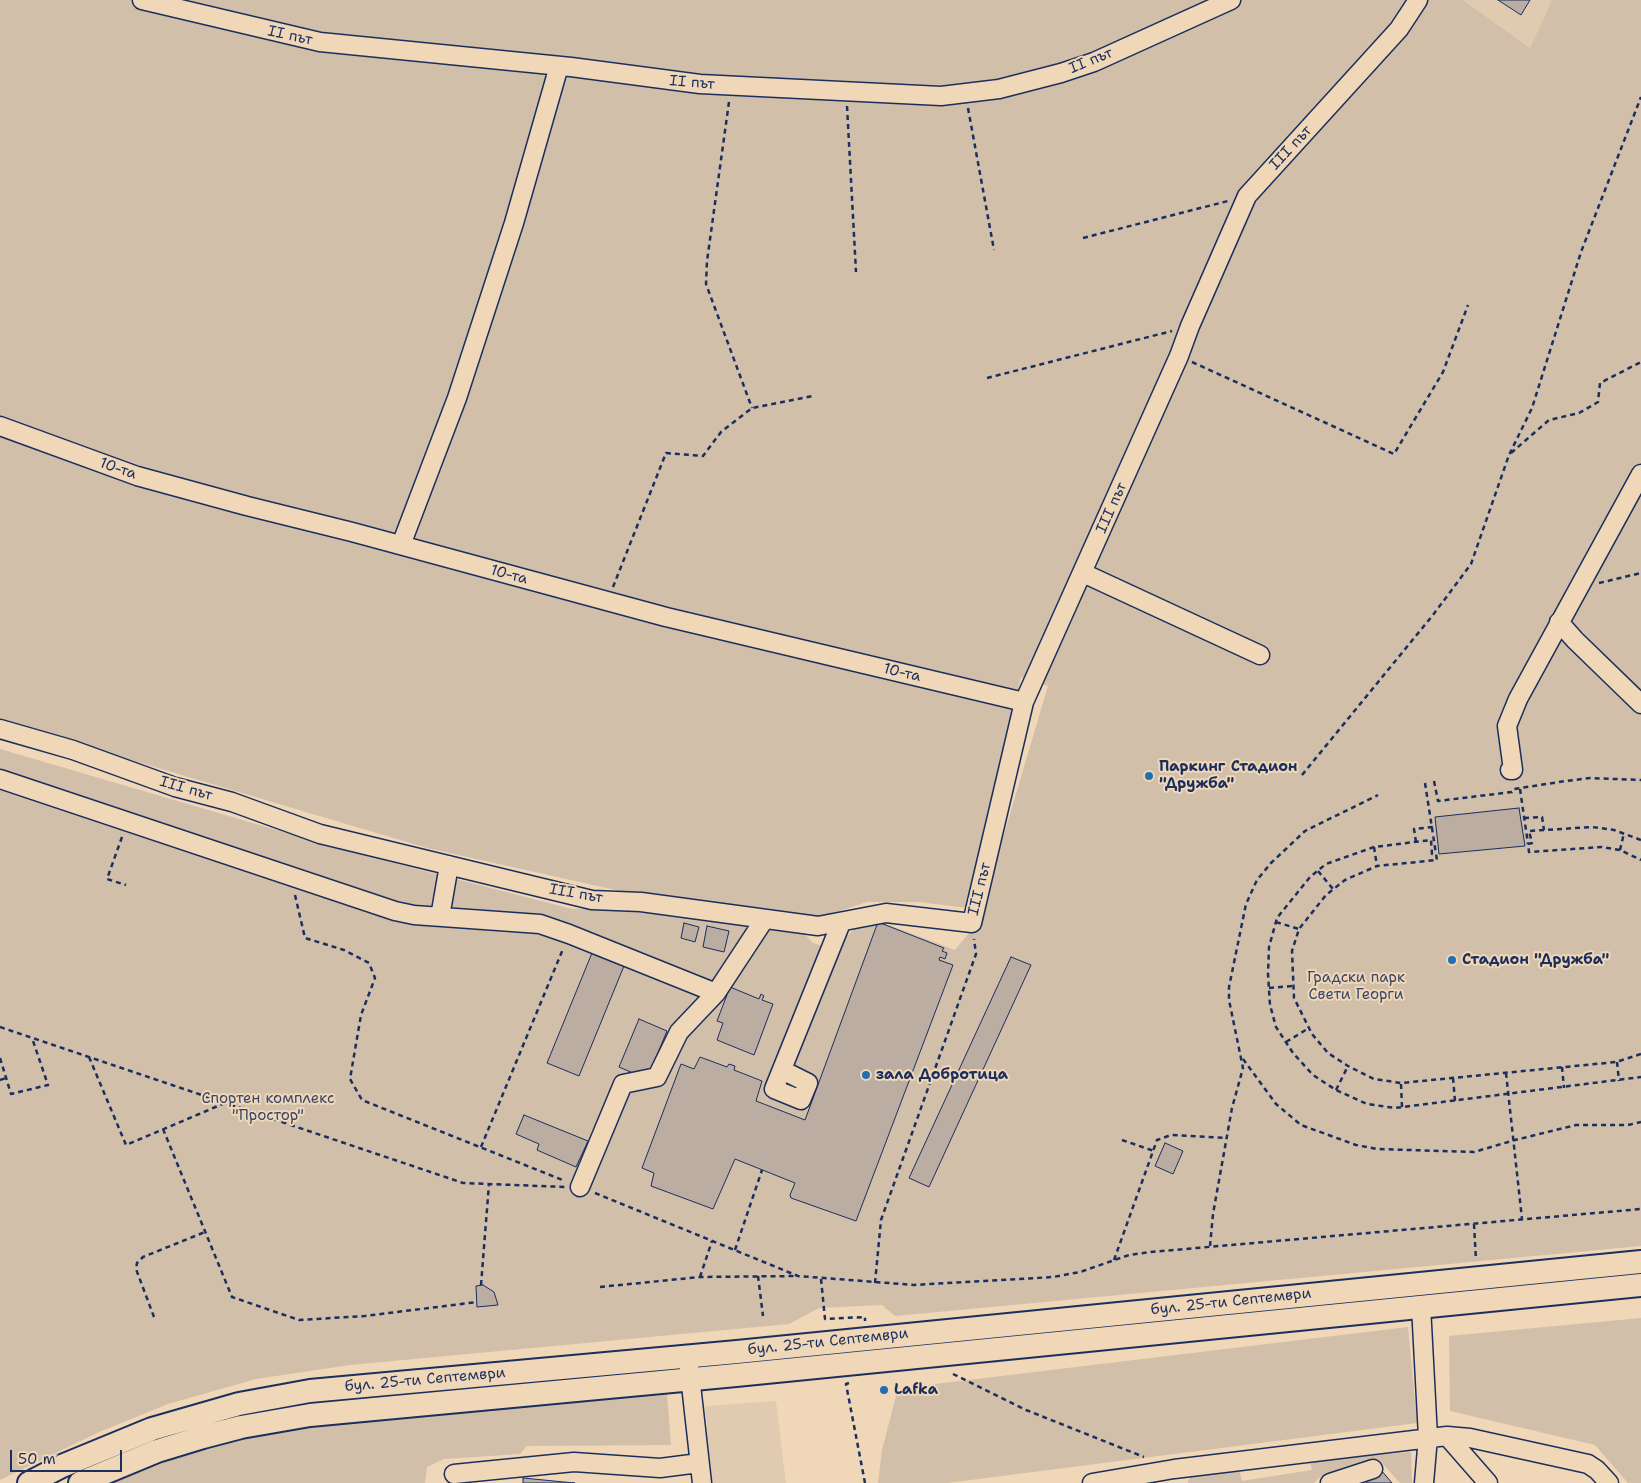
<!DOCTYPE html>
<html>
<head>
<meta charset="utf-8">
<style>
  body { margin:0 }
  #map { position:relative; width:1641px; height:1483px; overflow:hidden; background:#f0d7b7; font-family:"Shantell Sans",sans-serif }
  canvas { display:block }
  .scale { position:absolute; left:10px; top:1450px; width:112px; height:22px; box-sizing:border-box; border:2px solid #1b2f5e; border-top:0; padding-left:6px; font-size:15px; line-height:18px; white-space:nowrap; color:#1b2f5e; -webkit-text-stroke:4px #f0d7b7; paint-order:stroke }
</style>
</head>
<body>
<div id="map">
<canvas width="1641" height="1483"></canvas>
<div class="scale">50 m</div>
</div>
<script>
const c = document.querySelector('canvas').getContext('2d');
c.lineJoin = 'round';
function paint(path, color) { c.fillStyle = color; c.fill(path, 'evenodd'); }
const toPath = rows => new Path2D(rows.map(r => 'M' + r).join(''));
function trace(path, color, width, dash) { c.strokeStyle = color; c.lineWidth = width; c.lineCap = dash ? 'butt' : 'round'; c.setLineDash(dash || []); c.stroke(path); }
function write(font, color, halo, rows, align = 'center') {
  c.font = font + ' "Shantell Sans",sans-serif'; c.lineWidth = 4; c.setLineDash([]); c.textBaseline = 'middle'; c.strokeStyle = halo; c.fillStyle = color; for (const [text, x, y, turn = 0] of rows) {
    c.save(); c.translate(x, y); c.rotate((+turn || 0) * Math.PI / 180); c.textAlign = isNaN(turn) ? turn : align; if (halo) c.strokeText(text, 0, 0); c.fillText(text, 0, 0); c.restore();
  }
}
paint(toPath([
  [1463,0,1552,0,1530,48],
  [776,1401,786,1483,712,1483,705,1406]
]), '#e0cab0');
paint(toPath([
  [0,0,1463,0,1530,48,1552,0,1641,0,1641,1246,895,1316,882,1305,819,1308,789,1324,350,1365,256,1379,168,1404,99,1432,0,1480,0,749,355,853,572,909,616,907,801,930,813,943,828,948,838,945,860,923,878,921,955,950,978,922,1048,686,1021,677,968,908,919,902,867,902,815,919,674,903,427,848,0,721],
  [1641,1318,1641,1483,1628,1483,1595,1445,1450,1411,1449,1336],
  [1408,1327,1417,1423,947,1483,878,1483,882,1450,896,1396,910,1387],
  [667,1394,671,1445,527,1446,520,1454,444,1459,427,1467,425,1483,112,1483,162,1463,244,1439,312,1427],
  [1411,1452,1412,1483,1400,1483,1384,1465,1375,1462,1320,1477,1314,1483,1188,1483,1188,1481,1192,1475,1239,1469,1242,1481,1312,1470,1310,1461]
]), '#d1bfaa');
const building = toPath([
  [1498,0,1530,0,1521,15,1498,0],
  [1519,808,1525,846,1439,854,1435,817,1519,808],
  [878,922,944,948,942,951,947,953,945,959,940,957,939,960,953,965,856,1221,791,1198,790,1195,795,1183,735,1159,713,1209,651,1186,654,1173,642,1168,681,1064,694,1069,700,1057,727,1067,729,1064,735,1066,734,1070,762,1081,756,1101,805,1120,878,922],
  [684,923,699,927,695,942,681,938,684,923],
  [707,926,729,931,724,952,703,947,707,926],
  [592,953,624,966,579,1076,547,1063,592,953],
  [1011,957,1031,965,929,1187,909,1178,1011,957],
  [730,987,759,999,761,994,764,996,762,1000,773,1004,754,1055,717,1040,723,1023,717,1021,730,987],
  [639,1019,667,1031,647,1079,619,1067,639,1019],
  [524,1115,588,1141,576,1167,537,1150,539,1144,516,1134,524,1115],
  [1165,1143,1183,1151,1173,1174,1155,1166,1165,1143],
  [483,1285,494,1292,498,1305,477,1307,476,1286,483,1285],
  [1381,1470,1392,1483,1366,1483,1381,1470],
  [523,1478,564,1482,575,1483,523,1483,523,1478]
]);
paint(building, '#bbada1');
trace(building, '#1b2f5e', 1);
const minor = toPath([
  [142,0,320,42,571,67,700,84,941,96,999,89,1061,73,1094,62,1231,0],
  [0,426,137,476,247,506,352,532,666,617,1024,702],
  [401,545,457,398,514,223,559,66],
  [1083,573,1260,655],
  [1559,622,1575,640,1641,704],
  [0,729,73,750,175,787,232,802,320,834,592,900,641,902,818,926,886,913,972,923,1024,702,1179,356,1190,326,1247,196,1399,29,1418,0],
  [1510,770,1513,770,1507,726,1518,699,1641,474],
  [0,779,395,911,414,915,540,924,569,934,716,993],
  [440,917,449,865],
  [782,1070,808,1083,801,1100,774,1089,841,923],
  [580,1187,623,1084,657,1077,679,1032,716,993,764,920],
  [1421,1306,1428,1437,1424,1483],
  [689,1367,702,1483],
  [1447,1436,1488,1483],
  [454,1474,574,1462,660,1468,699,1463],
  [1092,1483,1174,1469,1447,1436,1470,1438,1588,1464,1597,1470,1609,1483],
  [1330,1483,1373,1469]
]);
const major = toPath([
  [29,1483,62,1466,152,1429,239,1404,310,1391,737,1352,1641,1262],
  [80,1483,157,1451,203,1437,241,1427,310,1415,736,1375,1641,1285]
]);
trace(minor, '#1b2f5e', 21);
trace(major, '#1b2f5e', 26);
trace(toPath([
  [729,102,707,261,706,284,752,408],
  [847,106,856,272],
  [968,108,994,250],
  [1083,238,1228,201],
  [1192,362,1394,454,1443,372,1468,305],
  [987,378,1172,331],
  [1511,453,1549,420,1579,413,1598,402,1600,383,1641,362],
  [1599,583,1641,573],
  [613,587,666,453,703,456,721,432,752,408,813,396],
  [1302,775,1433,615,1471,564,1509,455,1532,408,1581,252,1641,97],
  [1434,781,1438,801,1512,792,1514,789,1566,781,1590,778,1641,780],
  [1425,783,1436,854],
  [1520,789,1528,844],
  [1524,818,1542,817,1544,830],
  [122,837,107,879,126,885],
  [1641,840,1614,830,1592,827,1529,831,1532,843,1528,844,1529,852,1602,847,1620,850,1641,860],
  [1416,842,1414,829,1433,827],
  [1374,847,1377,866],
  [1620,850,1624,833],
  [1318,871,1333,889],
  [295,895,305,938,344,950,369,963,375,978,361,1015,350,1079,362,1100,565,1181],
  [1276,922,1299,929],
  [1269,988,1293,986],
  [0,1027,463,1183,566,1187],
  [1286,1042,1309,1028],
  [1641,1054,1616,1062,1401,1083,1374,1079,1348,1066,1328,1053,1312,1034,1294,998,1292,951,1299,929,1326,895,1345,880,1377,866,1437,860,1436,854,1432,854,1431,840,1374,847,1326,864,1310,877,1277,918,1269,947,1268,974,1270,1005,1276,1027,1293,1053,1313,1075,1336,1090,1367,1104,1395,1108,1641,1077],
  [89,1057,126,1145,225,1103],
  [0,1058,11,1094,48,1085,32,1038],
  [1243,1059,1276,1104,1301,1125,1356,1145,1377,1149,1474,1152,1515,1140,1576,1125,1628,1125,1641,1122],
  [1617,1062,1619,1081],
  [1562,1067,1564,1088],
  [1506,1073,1522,1219],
  [1453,1078,1455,1101],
  [0,1080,6,1078],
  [1401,1084,1402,1107],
  [1336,1090,1348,1066],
  [163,1129,232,1297,299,1320,365,1316,477,1302],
  [1122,1140,1154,1151],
  [481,1147,563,949],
  [595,1193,798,1276,914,1285,1053,1277,1080,1272,1129,1255,1151,1252,1641,1209],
  [1474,1224,1476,1260],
  [1210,1246,1213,1214,1232,1108,1243,1068,1229,1000,1229,987,1246,904,1257,880,1271,863,1305,831,1378,795],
  [735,1250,762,1170],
  [1114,1260,1157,1140,1171,1135,1227,1138],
  [758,1276,763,1316],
  [700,1277,712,1241],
  [821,1279,825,1319,865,1317,865,1321],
  [875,1283,881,1220,976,954,974,939],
  [481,1285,489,1184],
  [600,1287,700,1277,797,1276],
  [154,1317,136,1269,137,1263,143,1257,205,1232],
  [953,1374,1026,1410,1144,1457],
  [849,1383,846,1384,865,1483]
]), '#1b2f5e', 2.5, [5, 4]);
trace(minor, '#f0d7b7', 18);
trace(major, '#f0d7b7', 22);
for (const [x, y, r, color] of [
  [1149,776,5,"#1f6fb2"],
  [1452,960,5,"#1f6fb2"],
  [866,1075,5,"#1f6fb2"],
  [884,1390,5,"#1f6fb2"]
]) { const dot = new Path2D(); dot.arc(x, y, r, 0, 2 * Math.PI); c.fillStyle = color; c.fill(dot); trace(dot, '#f0d7b7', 2); }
write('15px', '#1b2f5e', '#f0d7b7', [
  ["ІІ път",290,36,12],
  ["ІІ път",1091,61,-22],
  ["ІІ път",692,83,5],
  ["ІІІ път",1291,148,-47],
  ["10-та",118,469,19],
  ["ІІІ път",1112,508,-66],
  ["10-та",509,575,15],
  ["10-та",902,673,13],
  ["ІІІ път",186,789,16],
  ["ІІІ път",980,889,-76],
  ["ІІІ път",576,894,10],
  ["бул. 25-ти Септември",1231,1302,-6],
  ["бул. 25-ти Септември",828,1342,-6],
  ["бул. 25-ти Септември",425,1380,-5]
]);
write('bold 15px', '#1b2f5e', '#f0d7b7', [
  ["Паркинг Стадион",1159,767],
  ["\"Дружба\"",1159,784],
  ["Стадион \"Дружба\"",1462,960],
  ["зала Добротица",876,1075],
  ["Lafka",894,1390]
], 'left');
write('15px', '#364569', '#f0d7b7', [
  ["Градски парк",1356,978],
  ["Свети Георги",1356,995],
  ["Спортен комплекс",268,1099],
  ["\"Простор\"",268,1116]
]);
</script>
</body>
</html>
